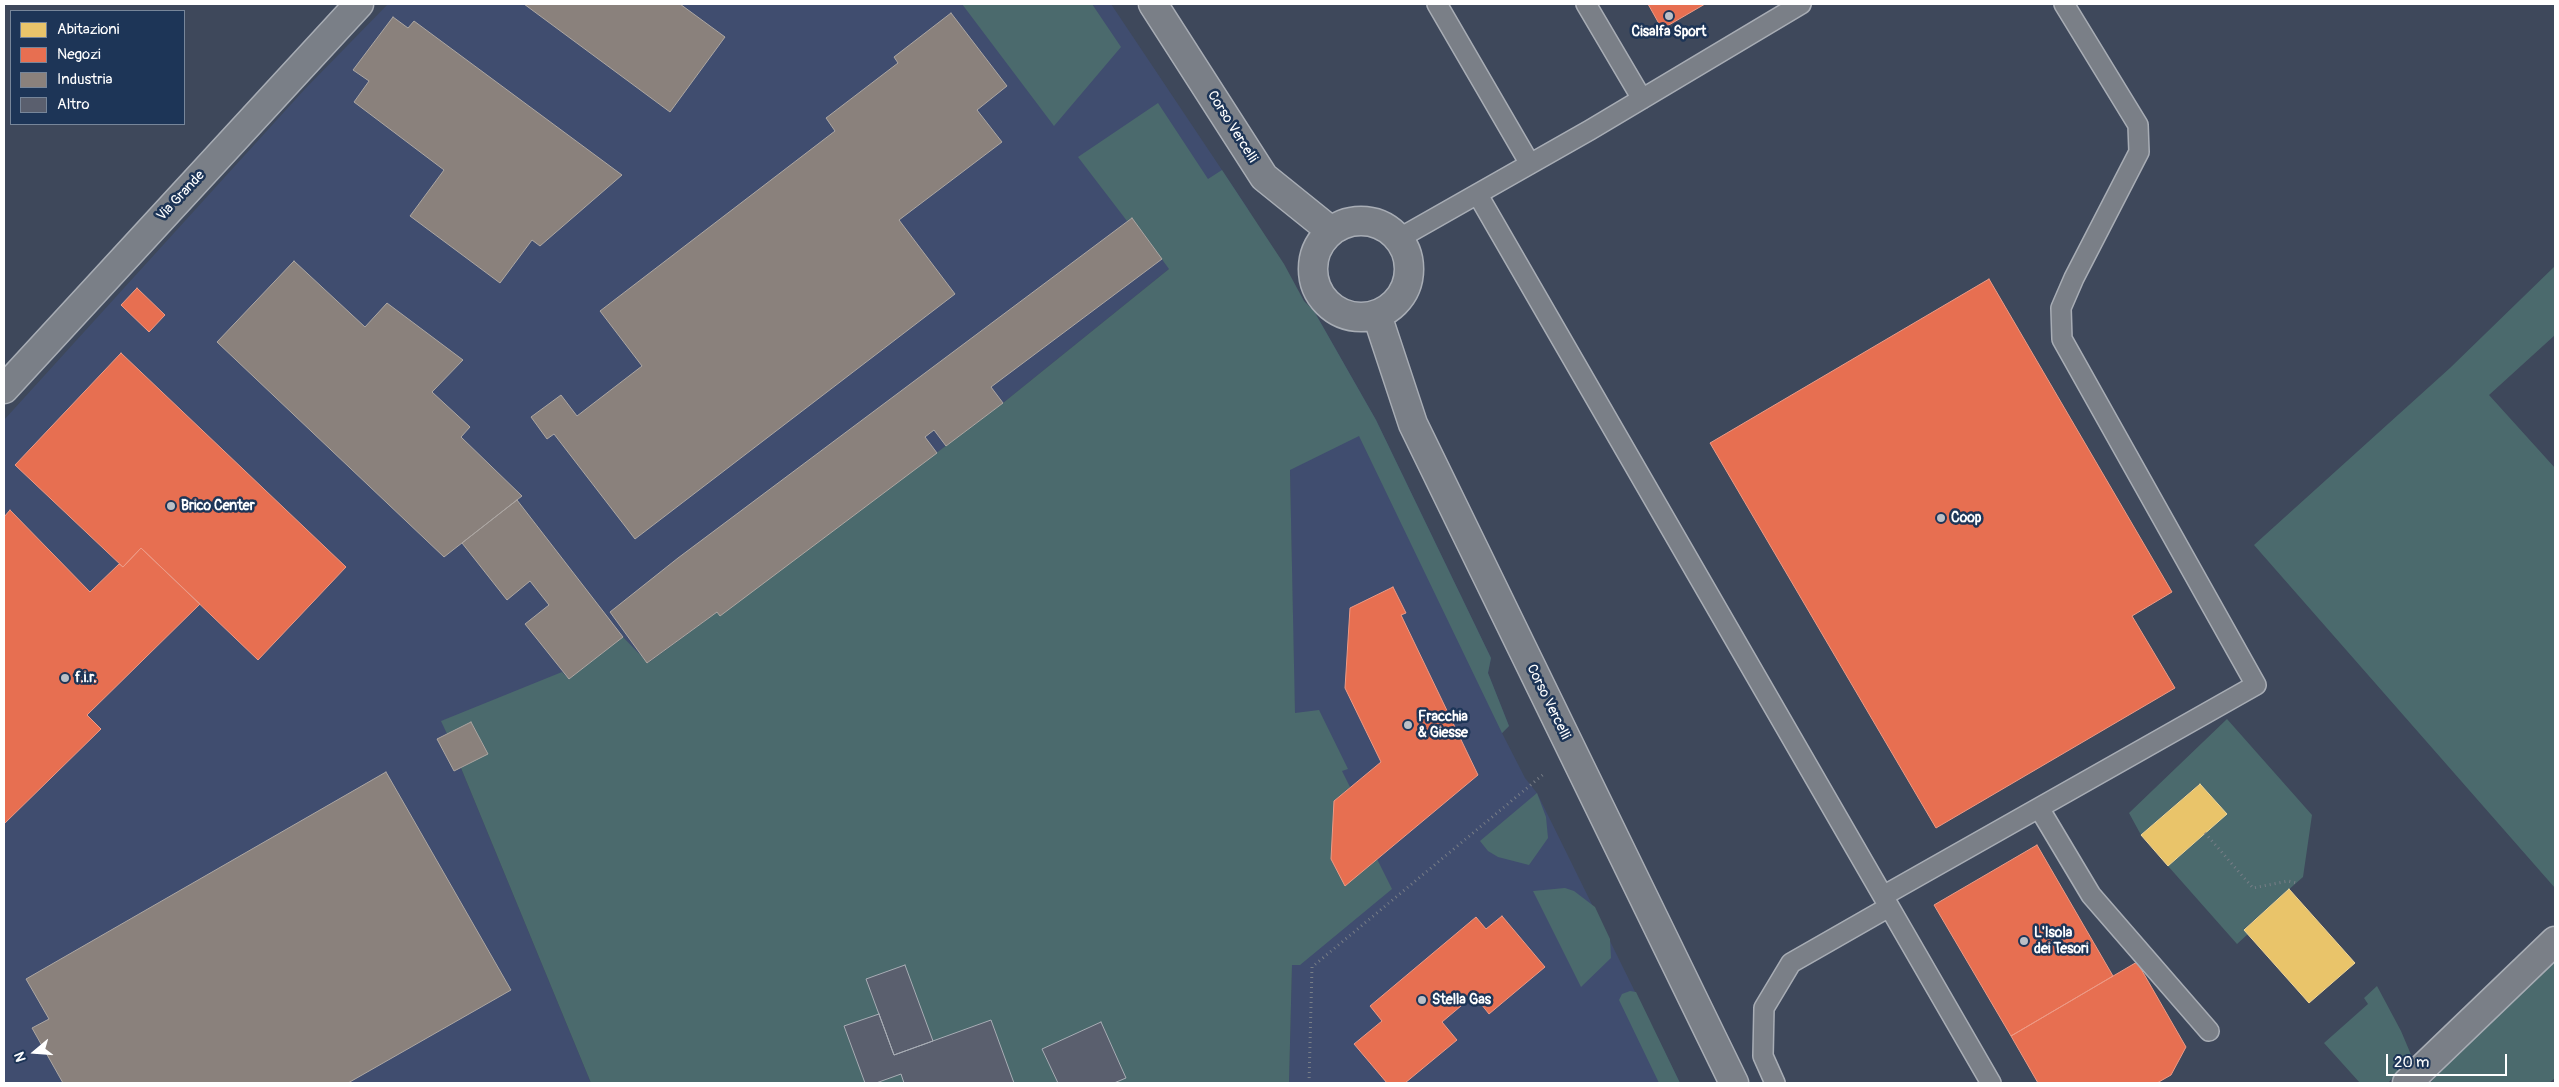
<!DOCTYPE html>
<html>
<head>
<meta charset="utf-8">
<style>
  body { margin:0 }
  #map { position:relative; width:2559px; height:1087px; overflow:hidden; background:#3e485b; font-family:Pangolin,sans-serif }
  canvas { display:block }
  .frame { position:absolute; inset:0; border:5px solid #fff; pointer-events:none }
  .legend { position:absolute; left:10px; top:10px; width:175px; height:115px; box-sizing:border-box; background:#1d3557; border:1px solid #77869a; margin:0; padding:6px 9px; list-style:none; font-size:15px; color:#fff }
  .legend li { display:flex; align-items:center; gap:10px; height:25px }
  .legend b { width:25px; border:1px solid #77869a }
  .north { position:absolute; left:10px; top:1027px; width:50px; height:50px; -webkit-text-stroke:4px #1d3557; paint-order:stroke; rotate:252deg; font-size:14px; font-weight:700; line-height:20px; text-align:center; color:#fff }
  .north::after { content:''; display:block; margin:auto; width:18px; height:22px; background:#fff; clip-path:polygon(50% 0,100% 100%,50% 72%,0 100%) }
  .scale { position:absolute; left:2386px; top:1054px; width:121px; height:22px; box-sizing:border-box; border:2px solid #fff; border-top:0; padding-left:6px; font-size:15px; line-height:18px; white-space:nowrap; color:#fff; -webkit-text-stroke:4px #1d3557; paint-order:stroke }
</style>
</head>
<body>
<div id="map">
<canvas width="2559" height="1087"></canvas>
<div class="frame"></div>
<ul class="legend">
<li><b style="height:14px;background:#e9c46a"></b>Abitazioni</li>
<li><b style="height:14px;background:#e76f51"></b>Negozi</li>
<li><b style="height:14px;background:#8a817c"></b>Industria</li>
<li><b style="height:14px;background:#5a5f6e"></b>Altro</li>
</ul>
<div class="north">N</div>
<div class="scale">20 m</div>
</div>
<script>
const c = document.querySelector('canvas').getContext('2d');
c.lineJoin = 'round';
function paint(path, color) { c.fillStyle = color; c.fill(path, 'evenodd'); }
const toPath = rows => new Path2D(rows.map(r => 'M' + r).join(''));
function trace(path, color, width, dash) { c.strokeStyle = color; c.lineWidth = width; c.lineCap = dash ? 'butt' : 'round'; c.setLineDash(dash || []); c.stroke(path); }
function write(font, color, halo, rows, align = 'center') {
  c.font = font + ' Pangolin,sans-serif'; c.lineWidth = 5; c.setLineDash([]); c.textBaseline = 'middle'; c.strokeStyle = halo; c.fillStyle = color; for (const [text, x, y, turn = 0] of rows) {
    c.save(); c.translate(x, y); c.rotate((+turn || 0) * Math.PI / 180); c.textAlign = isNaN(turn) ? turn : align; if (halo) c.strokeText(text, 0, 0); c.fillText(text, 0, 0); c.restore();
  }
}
paint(toPath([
  [388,4,1111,4,1248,209,1169,269,1003,403,720,616,717,612,647,663,623,637,569,679,442,721,447,734,437,739,454,771,461,768,591,1083,4,1083,4,420,304,90],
  [1314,311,1376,420,1491,658,1488,673,1509,726,1502,733,1525,778,1537,793,1680,1083,1289,1083,1292,965,1299,965,1290,469]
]), '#404d6f');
paint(toPath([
  [962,4,1092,4,1121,47,1054,126],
  [1158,103,1208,179,1222,170,1284,264,1304,301,1314,311,1376,420,1491,658,1488,673,1509,726,1502,733,1359,436,1290,470,1295,713,1319,710,1348,769,1342,771,1350,787,1334,801,1377,859,1392,889,1300,965,1292,965,1289,1083,591,1083,461,768,487,753,471,722,447,734,441,721,562,672,569,679,623,637,648,663,717,612,720,615,1003,403,1169,269,1132,218,1127,221,1078,157],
  [2555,266,2555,335,2489,395,2555,468,2555,888,2254,545,2450,368],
  [2227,719,2312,815,2303,877,2244,929,2248,934,2237,944,2168,866,2226,814,2199,784,2141,835,2129,813],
  [1537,793,1546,817,1548,838,1529,865,1498,857,1488,851,1480,841],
  [1565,888,1574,891,1595,907,1610,939,1611,958,1581,987,1533,891],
  [2555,953,2555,1078,2549,1083,2430,1083],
  [2377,986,2401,1031,2412,1057,2388,1083,2360,1083,2324,1043,2368,1004,2364,998],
  [1630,991,1636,992,1680,1083,1659,1083,1619,1000,1622,994]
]), '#4b6a6d');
const homes = toPath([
  [2200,784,2227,814,2168,866,2141,835,2200,784],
  [2289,889,2355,963,2309,1003,2244,930,2289,889]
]);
paint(homes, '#e9c46a');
trace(homes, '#f0d697', 1);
const shops = toPath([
  [1648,4,1705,4,1662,29,1648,4],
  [1989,279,2172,592,2132,616,2175,688,1936,828,1710,443,1989,279],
  [137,288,165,315,149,332,121,305,137,288],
  [121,353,346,567,258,660,141,548,123,567,15,465,121,353],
  [10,510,90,592,119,564,123,567,141,548,200,604,87,715,101,729,4,824,4,517,10,510],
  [1393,587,1406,613,1401,615,1478,775,1345,886,1331,859,1334,801,1381,762,1345,688,1350,608,1393,587],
  [2037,845,2113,976,2011,1036,1934,905,2037,845],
  [1502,916,1545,967,1489,1014,1474,995,1442,1022,1457,1040,1405,1083,1387,1083,1354,1044,1382,1021,1370,1006,1476,917,1486,929,1502,916],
  [2137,962,2186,1047,2171,1075,2157,1083,2038,1083,2011,1036,2137,962]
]);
paint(shops, '#e76f51');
trace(shops, '#ee9a85', 1);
const industry = toPath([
  [524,4,680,4,725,37,670,112,524,4],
  [951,13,1007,86,977,110,1002,142,899,220,955,294,635,539,554,434,547,439,531,417,561,395,577,416,642,366,600,311,835,131,826,118,898,63,894,57,951,13],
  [393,17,408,28,414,21,622,175,540,246,532,240,500,283,410,216,444,170,354,102,369,81,353,70,393,17],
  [1132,218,1162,259,991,387,1003,403,946,446,934,430,925,437,937,453,720,616,717,612,647,663,610,612,678,558,1132,218],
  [294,261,365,327,387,303,463,360,432,392,470,427,461,437,522,496,444,557,217,342,294,261],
  [517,500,623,637,569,679,525,624,549,605,530,581,507,600,462,543,517,500],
  [471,722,488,754,454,771,437,739,471,722],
  [386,772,511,990,348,1083,63,1083,32,1028,49,1019,26,979,386,772]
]);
paint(industry, '#8a817c');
trace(industry, '#ada7a3', 1);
const building = toPath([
  [905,965,933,1041,894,1055,866,979,905,965],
  [879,1014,894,1055,991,1020,1014,1083,904,1083,901,1074,876,1083,865,1083,844,1026,879,1014],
  [1101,1022,1126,1078,1114,1083,1058,1083,1042,1049,1101,1022]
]);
paint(building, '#5a5f6e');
trace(building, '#a8adb5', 1);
const service = toPath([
  [1437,4,1530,164],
  [1586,4,1642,99],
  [1478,195,1991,1083],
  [1398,239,1590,130,1801,4],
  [2039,808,2091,895,2209,1031],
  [1883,896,2256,685,2062,339,2061,308,2074,278,2139,152,2138,125,2064,4],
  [1775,1083,1763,1056,1764,1008,1791,963,1889,907]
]);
const minor = toPath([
  [2407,1083,2555,941]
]);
const tertiary = toPath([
  [4,389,359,4]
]);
const primary = toPath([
  [1153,4,1264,177,1331,231],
  '1313 269a48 48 0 1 1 96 0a48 48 0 1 1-96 0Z',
  [1377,315,1413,424,1734,1083]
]);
trace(service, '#a8adb5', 22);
trace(minor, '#a8adb5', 31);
trace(tertiary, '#a8adb5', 31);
trace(primary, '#a8adb5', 31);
trace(toPath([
  [2205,833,2253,888,2288,881,2297,883],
  [1309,1083,1312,967,1545,773]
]), '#787e87', 3, [1, 4]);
trace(service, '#7a7f87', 19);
trace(minor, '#7a7f87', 28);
trace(tertiary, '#7a7f87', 28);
trace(primary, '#7a7f87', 28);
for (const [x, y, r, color] of [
  [1669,16,5,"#bbbfc6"],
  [171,506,5,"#bbbfc6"],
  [1941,518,5,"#bbbfc6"],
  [65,678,5,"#bbbfc6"],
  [1408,725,5,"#bbbfc6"],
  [2024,941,5,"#bbbfc6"],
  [1422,1000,5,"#bbbfc6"]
]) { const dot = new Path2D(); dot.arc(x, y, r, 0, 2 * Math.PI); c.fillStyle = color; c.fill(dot); trace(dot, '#1d3557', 2); }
write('bold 14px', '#fff', '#1d3557', [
  ["Cisalfa Sport",1669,32,"center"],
  ["Brico Center",181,506],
  ["Coop",1951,518],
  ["f.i.r.",75,678],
  ["Fracchia",1418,717],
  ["& Giesse",1418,733],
  ["L'Isola",2034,933],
  ["dei Tesori",2034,949],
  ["Stella Gas",1432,1000]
], 'left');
write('14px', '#fff', '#1d3557', [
  ["Corso Vercelli",1232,127,58],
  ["Via Grande",181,196,-47],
  ["Corso Vercelli",1548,702,64]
]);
</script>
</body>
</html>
